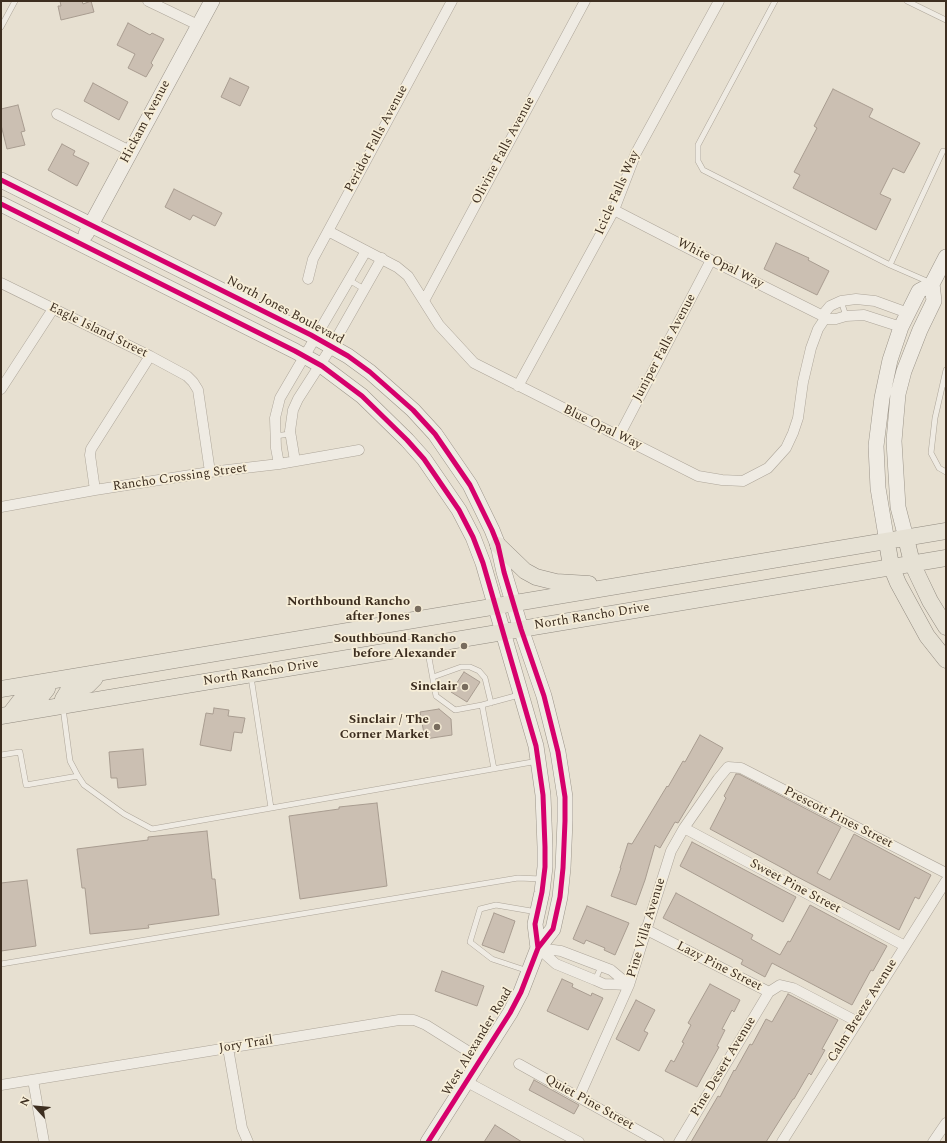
<!DOCTYPE html>
<html>
<head>
<meta charset="utf-8">
<style>
  body { margin:0 }
  #map { position:relative; width:947px; height:1143px; overflow:hidden; background:#e7e0d1; font-family:Spectral,serif }
  canvas { display:block }
  .frame { position:absolute; inset:0; border:2px solid #3d2e20; pointer-events:none }
  .north { position:absolute; left:16px; top:1087px; width:40px; height:40px; -webkit-text-stroke:3px #f7eed8; paint-order:stroke; rotate:297deg; font-size:11px; font-weight:700; line-height:16px; text-align:center; color:#3d2e20 }
  .north::after { content:''; display:block; margin:auto; width:14px; height:18px; background:#3d2e20; clip-path:polygon(50% 0,100% 100%,50% 72%,0 100%) }
</style>
</head>
<body>
<div id="map">
<canvas width="947" height="1143"></canvas>
<div class="frame"></div>
<div class="north">N</div>
</div>
<script>
const c = document.querySelector('canvas').getContext('2d');
c.lineJoin = 'round';
function paint(path, color) { c.fillStyle = color; c.fill(path, 'evenodd'); }
const toPath = rows => new Path2D(rows.map(r => 'M' + r).join(''));
function trace(path, color, width, dash) { c.strokeStyle = color; c.lineWidth = width; c.lineCap = dash ? 'butt' : 'round'; c.setLineDash(dash || []); c.stroke(path); }
function write(font, color, halo, rows, align = 'center') {
  c.font = font + ' Spectral,serif'; c.lineWidth = 3.5; c.setLineDash([]); c.textBaseline = 'middle'; c.strokeStyle = halo; c.fillStyle = color; for (const [text, x, y, turn = 0] of rows) {
    c.save(); c.translate(x, y); c.rotate((+turn || 0) * Math.PI / 180); c.textAlign = isNaN(turn) ? turn : align; if (halo) c.strokeText(text, 0, 0); c.fillText(text, 0, 0); c.restore();
  }
}
const building = toPath([
  [60,1,82,1,83,4,91,1,94,12,61,20,58,6,61,6,60,1],
  [128,23,150,35,152,33,164,39,151,63,153,65,146,77,128,68,135,54,117,45,128,23],
  [230,78,249,87,240,106,221,97,230,78],
  [93,83,128,102,119,120,84,101,93,83],
  [833,89,873,109,869,117,920,143,904,173,893,168,880,194,891,199,876,230,793,188,800,175,794,172,817,128,814,126,833,89],
  [18,105,25,131,21,132,25,145,7,149,1,125,1,109,18,105],
  [62,144,75,151,73,155,89,163,77,186,48,170,62,144],
  [174,189,222,213,215,226,193,215,190,220,165,207,174,189],
  [776,243,809,258,808,260,829,271,817,295,764,269,776,243],
  [464,672,480,682,467,702,451,692,464,672],
  [214,708,229,710,228,716,245,718,242,733,234,732,231,751,200,745,206,713,213,714,214,708],
  [439,709,451,719,452,735,425,739,420,712,439,709],
  [700,735,723,748,678,823,675,822,660,848,655,845,645,880,636,905,611,896,621,868,620,868,628,843,632,844,667,786,668,787,683,761,685,762,700,735],
  [143,749,146,785,118,788,117,778,111,778,109,752,143,749],
  [736,774,739,774,841,827,817,873,830,880,854,834,931,875,919,899,915,897,899,930,790,873,790,872,710,829,726,798,724,796,736,774],
  [377,803,387,886,300,899,289,816,339,809,339,807,377,803],
  [207,831,212,879,215,879,219,915,148,925,149,928,90,934,85,888,82,888,77,849,148,840,148,837,207,831],
  [692,842,796,897,783,922,680,866,692,842],
  [27,880,36,946,1,951,1,883,27,880],
  [676,893,753,935,751,939,780,955,788,941,790,942,810,905,887,946,873,971,871,970,852,1005,772,963,765,977,741,964,743,960,663,918,676,893],
  [587,906,629,923,615,955,604,950,605,948,586,940,584,944,573,939,587,906],
  [494,913,515,921,504,953,482,945,494,913],
  [442,971,484,986,477,1006,435,991,442,971],
  [562,979,573,984,572,987,591,996,592,993,603,998,588,1030,547,1011,562,979],
  [710,984,740,1000,734,1012,732,1010,722,1029,725,1030,717,1046,719,1047,697,1087,665,1071,671,1060,674,1062,684,1043,682,1042,691,1025,688,1023,710,984],
  [788,994,838,1020,822,1049,825,1050,811,1075,809,1073,794,1099,793,1099,766,1142,691,1142,718,1096,720,1097,734,1070,735,1071,750,1044,752,1045,766,1019,772,1022,788,994],
  [636,1000,655,1010,644,1031,648,1033,639,1051,616,1039,636,1000],
  [534,1080,579,1105,574,1114,529,1090,534,1080],
  [495,1125,522,1142,484,1142,495,1125]
]);
paint(building, '#cbbfb2');
trace(building, '#a89c90', 1);
const lane = toPath([
  [775,1,698,145,698,161,703,170,890,265],
  [907,1,946,20],
  [1,27,15,1],
  [349,280,364,289],
  [929,282,890,265,943,151],
  [841,301,846,316],
  [946,370,943,383,946,385],
  [943,383,935,418,931,453,939,468,946,472],
  [275,436,290,434],
  [427,647,436,696,455,710,482,705],
  [251,677,271,808],
  [433,677,461,667,470,667,479,671,485,678,491,703],
  [63,708,70,761,78,776,84,785,124,814,152,829,538,761],
  [1,755,20,752,26,785,78,776],
  [494,769,482,705,519,695],
  [1,964,518,878,542,879],
  [528,971,492,959,470,942,480,909,496,905,537,912],
  [595,980,601,967]
]);
const street = toPath([
  [148,1,198,25],
  [57,114,130,151],
  [614,210,711,260,829,319,836,319,846,316,864,315,901,327],
  [328,231,397,267,408,276,439,325,474,363,698,476,722,480,743,481,768,468,786,448,793,433,798,418,803,382,811,348,818,329,826,317,825,312,830,306,841,301,856,299,875,301,908,313],
  [308,279,313,259,452,1],
  [1,283,150,356,187,376,193,382,198,390,210,472],
  [424,301,585,1],
  [518,386,614,210,636,153,719,1],
  [1,389,53,309],
  [619,436,711,260],
  [295,461,290,431,293,410,298,399,332,346,382,258],
  [279,464,276,448,275,418,280,398,366,251],
  [95,490,90,455,91,449,150,356],
  [1,507,95,490,210,472,279,464,359,450],
  [684,828,905,946],
  [645,929,769,992,780,985,793,988,856,1021],
  [538,948,556,964,595,980,604,984,629,985],
  [538,948,561,951,611,970,629,985],
  [228,1048,242,1128,248,1142],
  [519,1064,659,1142],
  [33,1080,44,1142],
  [467,1082,579,1142],
  [1,1085,399,1020,414,1020,426,1025,482,1060],
  [579,1097,629,985,671,851,684,828,718,779,728,767,741,768,946,873],
  [679,1142,769,992],
  [782,1142,946,881],
  [933,1142,946,1123]
]);
const secondary = toPath([
  [1,180,311,335,348,356,370,372,413,410,435,434,470,485,492,530,498,545,504,572,521,629,544,696,558,752,565,797,565,821,563,868,560,897,553,929,538,948,521,992,510,1013,428,1142],
  [1,204,295,351,322,366,362,396,407,440,424,459,459,510,473,537,483,563,536,746,543,795,545,847,545,867,542,892,535,924,538,948],
  [86,234,212,1],
  [906,538,898,507,894,441,898,394,904,371,920,330,934,301,932,284,946,257],
  [887,542,878,488,876,446,882,398,890,360,901,327,919,291,932,284]
]);
const primary = toPath([
  [906,538,912,563,919,578,930,601,946,627],
  [887,542,891,566,898,583,927,636,946,660],
  [498,545,525,571,536,577,556,582,589,584],
  [1,689,946,531],
  [62,706,63,699,68,691,73,689,88,685,95,678],
  [10,714,20,701,39,697,43,694,47,689,49,681],
  [1,716,946,558]
]);
trace(lane, '#ada599', 6);
trace(street, '#ada599', 11);
trace(secondary, '#9c958a', 16);
trace(primary, '#928b80', 17);
trace(lane, '#efebe3', 5);
trace(street, '#efebe3', 10);
trace(secondary, '#efebe3', 15);
trace(primary, '#e6e1d4', 16);
trace(toPath([
  [1,180,311,335,348,356,370,372,413,410,435,434,470,485,492,530,498,545,504,572,521,629,544,696,558,752,565,797,565,821,563,868,560,897,553,929,538,948,521,992,510,1013,428,1142],
  [1,204,295,351,322,366,362,396,407,440,424,459,459,510,473,537,483,563,536,746,543,795,545,847,545,867,542,892,535,924,538,948]
]), '#d6006c', 5);
for (const [x, y, r, color] of [
  [418,609,4,"#786c5e"],
  [464,646,4,"#786c5e"],
  [465,687,4,"#786c5e"],
  [437,727,4,"#786c5e"]
]) { const dot = new Path2D(); dot.arc(x, y, r, 0, 2 * Math.PI); c.fillStyle = color; c.fill(dot); trace(dot, '#f7eed8', 1.5); }
write('13px', '#3d2e20', '#f7eed8', [
  ["Hickam Avenue",146,122,-62],
  ["Peridot Falls Avenue",377,139,-62],
  ["Olivine Falls Avenue",504,151,-62],
  ["Icicle Falls Way",618,193,-66],
  ["White Opal Way",720,264,27],
  ["North Jones Boulevard",285,311,28],
  ["Eagle Island Street",98,331,26],
  ["Juniper Falls Avenue",665,348,-62],
  ["Blue Opal Way",602,428,26],
  ["Rancho Crossing Street",180,478,-8],
  ["North Rancho Drive",592,617,-9],
  ["North Rancho Drive",261,673,-9],
  ["Prescott Pines Street",838,818,27],
  ["Sweet Pine Street",795,887,28],
  ["Pine Villa Avenue",647,928,-73],
  ["Lazy Pine Street",719,967,27],
  ["Calm Breeze Avenue",863,1011,-58],
  ["West Alexander Road",478,1042,-59],
  ["Jory Trail",246,1045,-9],
  ["Pine Desert Avenue",724,1067,-59],
  ["Quiet Pine Street",589,1103,29]
]);
write('bold 13px', '#3d2e20', '#f7eed8', [
  ["Northbound Rancho",410,602],
  ["after Jones",410,617],
  ["Southbound Rancho",456,639],
  ["before Alexander",456,654],
  ["Sinclair",457,687],
  ["Sinclair / The",429,720],
  ["Corner Market",429,735]
], 'right');
</script>
</body>
</html>
